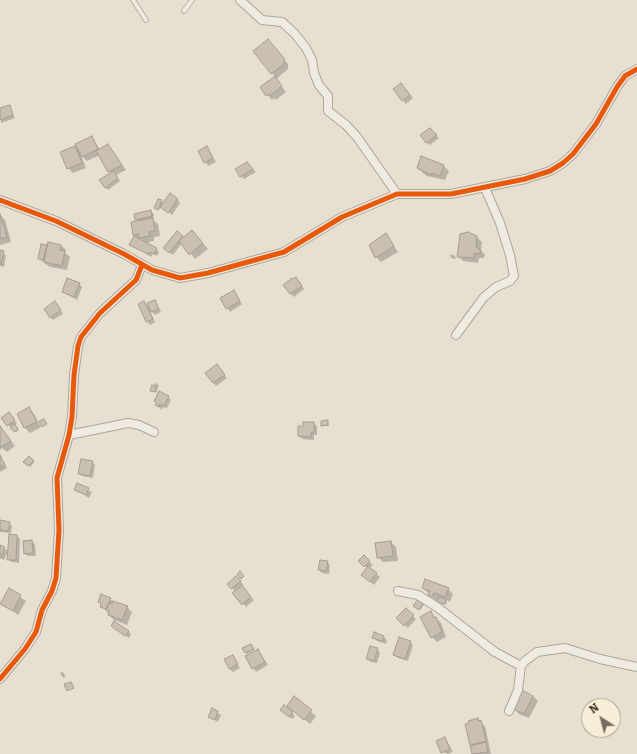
<!DOCTYPE html>
<html>
<head>
<meta charset="utf-8">
<style>
  body { margin:0 }
  #map { position:relative; width:637px; height:754px; overflow:hidden; background:#e7e0d1; font-family:Bitter,serif }
  canvas { display:block }
  .north { position:absolute; left:581px; top:698px; width:40px; height:40px; box-sizing:border-box; background:#f7eed8; border:1px solid #ada18e; border-radius:50%; rotate:324deg; font-size:11px; font-weight:700; line-height:16px; text-align:center; color:#3d2e20 }
  .north::after { content:''; display:block; margin:auto; width:14px; height:18px; background:#786c5e; clip-path:polygon(50% 0,100% 100%,50% 72%,0 100%) }
</style>
</head>
<body>
<div id="map">
<canvas width="637" height="754"></canvas>
<div class="north">N</div>
</div>
<script>
const c = document.querySelector('canvas').getContext('2d');
c.lineJoin = 'round';
function paint(path, color) { c.fillStyle = color; c.fill(path, 'evenodd'); }
const toPath = rows => new Path2D(rows.map(r => 'M' + r).join(''));
function trace(path, color, width, dash) { c.strokeStyle = color; c.lineWidth = width; c.lineCap = dash ? 'butt' : 'round'; c.setLineDash(dash || []); c.stroke(path); }
paint(toPath([
  [273,45,288,64,288,69,276,79,286,92,276,100,274,98,272,100,261,87,275,76,272,73],
  [404,87,413,98,406,104,394,90],
  [9,106,15,118,1,123,0,109],
  [430,129,439,138,430,145,426,142],
  [92,137,100,150,107,145,126,170,116,175,120,181,108,190,105,187,111,173,100,155,87,161,81,155,86,168,73,173,68,168,75,147,80,152],
  [207,148,216,162,208,166,199,152],
  [422,158,444,166,449,171,445,180,427,176,423,173,418,168],
  [247,163,256,172,244,179,241,176],
  [177,199,180,203,172,215,161,206,159,210,157,209,161,201,163,203],
  [150,211,154,214,153,220,158,224,160,236,154,237,154,241,145,243,142,239,138,240,134,235,138,222,136,219],
  [0,215,5,220,11,242,0,245],
  [177,232,184,238,197,236,208,249,195,259,182,243,173,255,167,251],
  [386,234,398,252,381,262,376,257],
  [477,237,482,242,481,250,485,255,484,258,479,258,478,263,463,261,458,256],
  [49,243,61,245,66,250,65,253,70,257,67,270,50,267,39,259,46,246,48,248],
  [131,244,156,249,159,252,157,256,153,254,151,257],
  [0,251,6,255,4,267,0,266],
  [450,254,455,256,456,259,451,258],
  [299,281,304,289,294,297,291,294],
  [79,284,82,287,77,300,63,292],
  [233,291,242,304,230,312,221,298],
  [155,301,161,312,155,315,149,309,155,322,150,325,147,321,144,303,151,309],
  [58,306,63,314,53,320,50,317],
  [220,369,227,378,216,386,206,373],
  [155,383,159,385,156,393,151,390],
  [168,396,171,400,167,408,163,407,162,410,160,408,156,405,157,403],
  [29,409,34,414,41,427,30,433,25,428,18,414],
  [12,416,17,424,14,426,19,430,17,432,8,425],
  [327,421,329,426,323,426,322,425],
  [314,423,317,426,317,435,314,435,314,440,302,439,299,436,304,427],
  [0,427,15,446,7,452,2,448,0,450],
  [0,455,7,468,0,472],
  [29,458,34,463,30,467,25,462],
  [92,462,95,465,93,478,82,476,79,473],
  [77,484,92,492,89,498,75,489],
  [0,521,9,523,12,526,11,533,0,532],
  [17,536,20,539,19,563,12,562,8,559],
  [31,541,35,544,36,556,28,556,25,553],
  [391,542,396,547,398,561,383,562,378,557],
  [0,546,8,551,4,560,0,558],
  [364,556,373,565,369,568,380,577,374,585,362,575,367,568,359,561],
  [327,562,330,565,329,574,322,573,319,570],
  [236,577,243,584,241,586,254,600,246,607,232,588],
  [423,588,448,589,453,594,450,602,447,600,446,605,435,600],
  [9,590,26,601,18,615,1,603],
  [110,599,114,602,127,607,132,612,127,625,114,620,109,615,109,612,101,607,102,604,99,602],
  [423,603,424,605,420,610,416,607],
  [406,609,416,619,408,628,397,618],
  [430,612,441,623,446,637,437,642,432,637],
  [115,629,128,631,131,634,129,638],
  [375,634,384,637,387,640,386,644,377,641,374,638],
  [410,642,413,645,408,661,398,658,394,655],
  [251,645,254,650,247,654,245,652],
  [377,649,380,653,377,663,371,662,367,659],
  [258,650,268,665,256,672,246,657],
  [233,656,240,668,233,672,229,669],
  [63,672,66,677,63,678,60,673],
  [533,696,538,701,529,718,519,714,514,709],
  [294,698,316,716,310,724,288,706],
  [212,709,221,715,218,722,209,717],
  [284,713,292,713,295,716,292,719],
  [477,720,485,726,491,754,473,754,471,747,473,747,471,744],
  [445,738,453,752,448,754,442,752]
]), '#0003');
const building = toPath([
  [268,39,284,58,284,64,271,74,253,51,268,39],
  [275,76,282,86,270,96,269,94,266,96,260,87,275,76],
  [401,83,410,95,402,101,393,89,401,83],
  [10,105,13,115,0,120,0,108,10,105],
  [430,128,437,135,426,143,420,135,430,128],
  [92,136,98,149,82,157,75,144,92,136],
  [108,144,122,165,108,172,96,151,108,144],
  [75,146,82,163,67,169,60,152,75,146],
  [207,146,213,158,204,163,198,151,207,146],
  [421,156,444,165,440,176,432,173,431,175,417,168,421,156],
  [247,162,253,169,240,177,235,169,247,162],
  [113,171,118,178,105,188,99,180,113,171],
  [170,193,178,199,168,213,160,207,170,193],
  [158,199,162,200,158,210,154,208,158,199],
  [151,210,152,216,135,220,134,214,151,210],
  [0,214,7,237,0,239,0,214],
  [153,218,155,231,149,232,150,236,139,238,138,234,133,235,131,222,153,218],
  [192,230,203,243,189,255,179,241,192,230],
  [177,231,183,236,169,253,163,248,177,231],
  [468,232,477,236,476,247,480,249,480,254,474,253,474,258,457,257,460,234,468,232],
  [386,233,394,246,375,258,369,245,386,233],
  [134,236,157,248,154,254,149,252,148,254,129,245,134,236],
  [48,242,61,245,60,250,65,251,62,266,44,262,48,242],
  [41,244,47,245,43,260,38,259,41,244],
  [0,250,4,251,1,264,0,264,0,250],
  [296,277,302,286,290,294,283,285,292,278,293,279,296,277],
  [67,278,80,283,74,297,62,292,67,278],
  [234,290,240,301,226,309,220,298,234,290],
  [155,300,159,309,151,312,147,303,155,300],
  [55,301,61,310,50,318,44,309,55,301],
  [144,301,153,319,146,322,138,304,144,301],
  [217,364,225,375,213,383,205,373,217,364],
  [152,385,156,387,155,392,150,391,152,385],
  [159,391,169,396,164,406,160,404,159,407,155,405,157,403,154,401,159,391],
  [29,407,37,422,24,428,17,414,29,407],
  [9,412,15,420,7,426,1,418,9,412],
  [44,419,47,424,42,427,39,421,44,419],
  [328,420,328,425,321,426,321,421,328,420],
  [303,422,314,422,314,432,311,432,311,437,298,436,298,426,303,426,303,422],
  [14,424,18,428,15,432,10,428,14,424],
  [0,426,11,441,1,447,0,446,0,426],
  [0,455,5,465,0,467,0,455],
  [29,456,34,461,28,466,23,462,29,456],
  [81,459,93,461,90,476,78,474,81,459],
  [77,483,89,488,86,495,74,490,77,483],
  [0,520,10,522,8,531,0,530,0,520],
  [9,534,17,535,16,560,7,560,9,534],
  [32,540,33,553,24,554,23,541,32,540],
  [391,541,393,556,377,558,375,543,391,541],
  [0,545,5,547,1,558,0,557,0,545],
  [364,555,370,561,364,567,358,561,364,555],
  [320,560,328,561,326,571,318,570,320,560],
  [368,566,377,573,370,582,361,575,368,566],
  [240,571,244,576,241,579,237,574,240,571],
  [236,576,241,581,231,589,227,584,236,576],
  [425,579,449,588,445,597,434,593,432,597,428,595,430,591,422,588,425,579],
  [242,585,251,597,242,605,232,593,242,585],
  [9,588,21,595,13,611,0,604,9,588],
  [101,594,111,598,106,609,100,607,101,603,98,602,101,594],
  [439,597,446,599,444,604,437,602,439,597],
  [418,599,423,603,419,610,413,606,418,599],
  [113,601,128,606,122,620,108,615,109,611,106,611,109,603,112,604,113,601],
  [406,608,414,615,404,626,396,618,406,608],
  [431,611,434,618,436,617,442,632,431,638,420,617,431,611],
  [114,621,129,631,125,636,111,626,114,621],
  [374,632,384,636,382,641,372,638,374,632],
  [399,637,411,641,405,659,393,655,399,637],
  [251,644,254,649,245,653,242,648,251,644],
  [370,646,378,648,374,661,366,659,370,646],
  [258,649,265,662,252,669,245,656,258,649],
  [233,655,238,664,229,669,224,659,233,655],
  [71,682,74,688,67,691,64,684,71,682],
  [522,690,533,696,524,714,513,709,522,690],
  [294,696,312,710,304,720,287,706,294,696],
  [284,705,293,712,289,717,280,710,284,705],
  [212,708,218,711,215,720,208,717,212,708],
  [478,718,478,721,481,720,486,741,470,745,465,724,469,723,468,721,478,718],
  [445,737,450,749,441,753,436,741,445,737],
  [486,742,488,752,472,754,470,746,486,742]
]);
paint(building, '#cbbfb2');
trace(building, '#a89c90', 1);
const lane = toPath([
  [133,0,146,20],
  [184,11,192,0]
]);
const street = toPath([
  [240,0,262,20,282,22,295,34,306,48,312,60,314,73,319,85,328,96,328,111,346,125,357,137,397,194],
  [0,200,56,221,124,254,152,270,180,278,208,273,284,252,342,217,397,194,451,194,525,179,550,171,563,163,573,154,596,124,617,87,625,76,637,69],
  [456,335,484,297,496,287,510,281,514,276,510,255,500,223,485,188],
  [69,435,128,423,139,425,154,432],
  [398,591,418,595,437,607,495,652,521,666],
  [0,679,25,649,36,632,42,610,52,591,56,578,59,530,57,478,69,435,72,417,74,375,78,346,81,337,100,313,136,280,142,265],
  [509,711,518,690,521,666,525,661,537,652,565,648,600,659,637,667]
]);
trace(lane, '#ada599', 5.5);
trace(street, '#ada599', 10);
trace(lane, '#efebe3', 4);
trace(street, '#efebe3', 8);
trace(toPath([
  [0,200,56,221,124,254,152,270,180,278,208,273,284,252,342,217,397,194,451,194,525,179,550,171,563,163,573,154,596,124,617,87,625,76,637,69],
  [0,679,25,649,36,632,42,610,52,591,56,578,59,530,57,478,69,435,72,417,74,375,78,346,81,337,100,313,136,280,142,265]
]), '#e8590c', 5);
</script>
</body>
</html>
